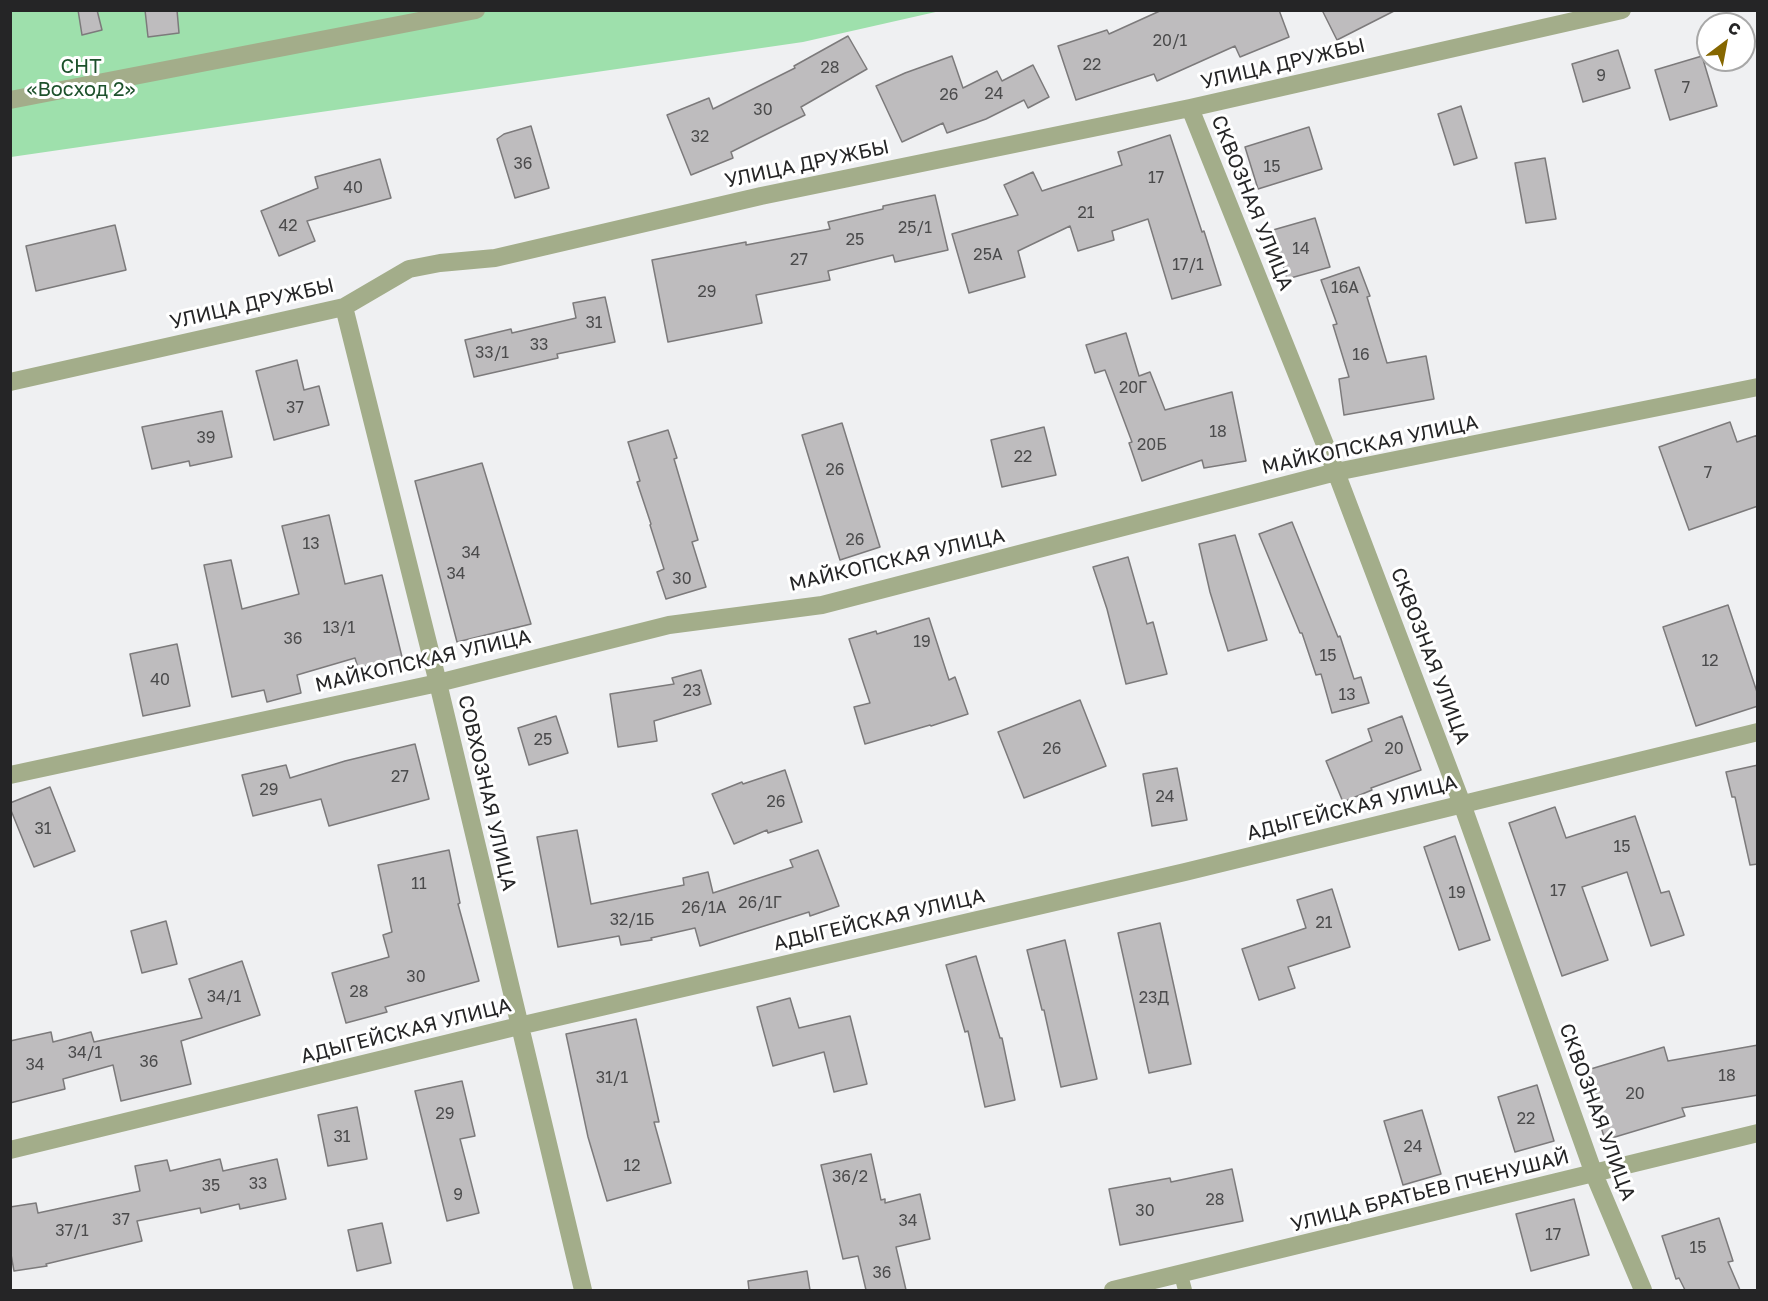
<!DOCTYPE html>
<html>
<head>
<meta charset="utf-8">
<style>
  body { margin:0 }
  #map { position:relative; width:1768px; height:1301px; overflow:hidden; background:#eff0f2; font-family:"Golos Text",sans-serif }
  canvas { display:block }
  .frame { position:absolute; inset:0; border:12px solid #252526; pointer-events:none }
  .north { position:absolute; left:1696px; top:12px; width:60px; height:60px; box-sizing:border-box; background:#fff; border:2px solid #a8a8a8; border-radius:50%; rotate:32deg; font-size:16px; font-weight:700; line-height:24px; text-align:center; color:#252526 }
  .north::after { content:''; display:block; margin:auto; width:21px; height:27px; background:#866700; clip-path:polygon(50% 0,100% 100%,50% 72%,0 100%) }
</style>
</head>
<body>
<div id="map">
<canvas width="1768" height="1301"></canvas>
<div class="frame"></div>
<div class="north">С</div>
</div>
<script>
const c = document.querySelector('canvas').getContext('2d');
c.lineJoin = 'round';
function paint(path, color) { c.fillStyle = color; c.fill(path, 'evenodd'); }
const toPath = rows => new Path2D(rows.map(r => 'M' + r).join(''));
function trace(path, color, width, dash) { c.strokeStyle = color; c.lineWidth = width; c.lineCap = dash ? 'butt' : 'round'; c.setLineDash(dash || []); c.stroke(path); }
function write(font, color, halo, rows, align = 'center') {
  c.font = font + ' "Golos Text",sans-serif'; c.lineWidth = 6; c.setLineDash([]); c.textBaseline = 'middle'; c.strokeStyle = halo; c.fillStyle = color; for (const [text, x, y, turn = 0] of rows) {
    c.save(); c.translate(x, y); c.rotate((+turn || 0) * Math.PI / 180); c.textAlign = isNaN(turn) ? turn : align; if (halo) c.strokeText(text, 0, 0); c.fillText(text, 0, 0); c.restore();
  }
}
paint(toPath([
  [10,11,940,11,803,42,11,157]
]), '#9ee0ac');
const building = toPath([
  [78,10,97,10,102,30,82,35,78,10],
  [145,10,177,10,179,33,148,37,145,10],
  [1162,10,1279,10,1289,37,1240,57,1235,46,1157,81,1154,74,1076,100,1058,46,1107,30,1109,34,1162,10],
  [1322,10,1396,10,1337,40,1322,10],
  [848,36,867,69,801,107,805,115,731,152,733,158,691,175,667,115,709,98,713,109,795,68,794,66,848,36],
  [1618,50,1630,88,1583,102,1572,64,1618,50],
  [952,56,963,88,997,71,1002,81,1033,65,1049,97,1028,108,1024,100,986,119,947,133,943,123,902,142,876,86,905,73,952,56],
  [1702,56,1717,106,1670,120,1655,70,1702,56],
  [1461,106,1477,158,1454,165,1438,114,1461,106],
  [531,126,549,188,515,198,497,139,504,134,531,126],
  [1309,127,1322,169,1258,189,1245,147,1309,127],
  [1170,135,1202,232,1204,231,1221,285,1172,299,1148,219,1112,231,1114,240,1078,251,1070,226,1018,251,1025,277,969,293,952,234,1018,215,1004,185,1033,172,1042,191,1122,165,1118,152,1170,135],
  [1545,158,1556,219,1526,223,1515,163,1545,158],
  [380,159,391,198,307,221,315,241,279,256,261,211,318,188,315,177,380,159],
  [935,195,948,250,895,262,893,255,828,271,830,280,756,295,762,323,668,342,652,260,746,242,746,245,830,229,828,222,883,209,883,206,935,195],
  [1315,218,1330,267,1287,279,1273,230,1315,218],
  [115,225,126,270,36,291,26,246,115,225],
  [1359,267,1370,296,1367,297,1387,363,1426,356,1434,399,1344,415,1339,379,1349,377,1333,325,1337,324,1321,280,1359,267],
  [605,297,615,342,557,354,558,358,474,377,465,340,511,329,512,333,576,318,573,303,605,297],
  [1126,333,1139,376,1150,372,1165,410,1232,392,1246,461,1204,468,1202,460,1142,481,1129,443,1132,442,1105,370,1095,373,1086,345,1126,333],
  [297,360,304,390,319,386,329,425,274,440,256,371,297,360],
  [222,411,232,457,190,466,189,461,152,469,142,427,222,411],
  [1730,422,1737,442,1758,435,1758,506,1689,530,1659,447,1730,422],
  [842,423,880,547,840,560,802,435,842,423],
  [1044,427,1056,475,1002,487,991,440,1044,427],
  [668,430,677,458,674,459,698,540,692,542,706,587,666,599,657,572,664,569,650,525,651,524,637,482,640,481,628,442,668,430],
  [482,463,531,624,457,642,415,481,482,463],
  [329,515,345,584,382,575,402,657,358,668,355,658,297,675,301,693,267,702,264,690,232,697,204,565,231,560,242,609,299,594,282,526,329,515],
  [1292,522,1338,637,1340,636,1354,679,1361,677,1369,703,1332,713,1321,674,1316,675,1302,633,1300,633,1259,534,1292,522],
  [1235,535,1267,640,1228,651,1210,592,1199,544,1235,535],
  [1128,557,1147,624,1153,622,1167,674,1126,684,1107,609,1093,567,1128,557],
  [1728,605,1758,695,1758,706,1696,726,1663,627,1728,605],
  [929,618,949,680,955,677,968,714,931,726,930,725,865,744,854,707,870,703,849,639,876,631,877,634,929,618],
  [177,644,190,706,143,716,130,654,177,644],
  [701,670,711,704,654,721,657,741,618,747,610,694,674,684,672,678,701,670],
  [1080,700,1106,766,1024,798,998,732,1080,700],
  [556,716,568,753,529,765,518,728,556,716],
  [1402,716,1421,770,1371,788,1372,790,1343,802,1326,761,1372,741,1368,729,1402,716],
  [415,744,429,799,329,826,321,799,253,816,242,775,286,765,290,778,345,761,415,744],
  [1758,765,1758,864,1750,865,1735,797,1732,797,1726,772,1758,765],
  [1177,768,1187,820,1152,826,1143,774,1177,768],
  [785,770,802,822,768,833,767,830,734,844,712,794,742,782,743,784,785,770],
  [50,787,75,851,34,867,10,808,10,803,50,787],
  [1555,807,1566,838,1635,816,1661,893,1669,891,1684,935,1651,946,1627,872,1582,887,1608,960,1562,976,1509,823,1555,807],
  [577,830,591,904,684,885,683,878,708,872,713,893,793,867,790,860,818,850,839,906,810,916,809,912,700,946,695,928,651,938,652,940,621,945,619,936,558,947,537,837,577,830],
  [1455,836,1490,940,1459,950,1424,847,1455,836],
  [449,850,460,903,458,904,479,981,385,1007,387,1012,346,1023,332,973,389,957,383,935,392,932,378,865,449,850],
  [1332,889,1350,947,1288,967,1295,988,1259,1000,1242,949,1306,928,1297,900,1332,889],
  [166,921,177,964,142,973,131,931,166,921],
  [1160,923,1191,1064,1149,1073,1118,933,1160,923],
  [1065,940,1097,1079,1061,1087,1044,1010,1042,1010,1027,950,1065,940],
  [976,956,1000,1038,1002,1038,1015,1100,985,1107,968,1031,965,1032,946,965,976,956],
  [242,961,260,1015,181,1041,191,1084,121,1101,113,1065,63,1079,65,1089,10,1103,10,1041,51,1032,53,1042,91,1032,94,1042,202,1018,189,979,242,961],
  [790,998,799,1028,850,1016,867,1084,834,1092,824,1052,773,1066,757,1007,790,998],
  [636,1019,659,1122,654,1122,671,1183,607,1201,588,1137,566,1034,636,1019],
  [1758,1045,1758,1095,1682,1108,1685,1116,1605,1140,1584,1071,1664,1047,1668,1061,1758,1045],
  [462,1081,475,1136,460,1139,479,1213,447,1221,415,1091,462,1081],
  [1537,1085,1554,1141,1515,1152,1498,1097,1537,1085],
  [357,1107,367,1159,328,1166,318,1115,357,1107],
  [1422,1110,1441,1174,1403,1185,1384,1121,1422,1110],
  [871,1154,881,1200,885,1199,885,1203,920,1194,930,1239,896,1247,906,1290,866,1290,858,1256,843,1259,821,1165,871,1154],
  [220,1159,223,1171,277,1159,286,1199,240,1209,239,1204,201,1213,200,1208,137,1221,142,1241,46,1264,47,1266,14,1271,10,1249,10,1207,36,1203,38,1213,140,1191,135,1166,167,1160,170,1171,220,1159],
  [1232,1169,1243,1221,1120,1245,1109,1189,1170,1178,1171,1182,1232,1169],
  [1574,1199,1589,1255,1531,1271,1516,1214,1574,1199],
  [1719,1218,1733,1261,1728,1262,1740,1290,1685,1290,1679,1278,1676,1279,1662,1236,1719,1218],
  [382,1223,391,1263,357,1271,348,1230,382,1223],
  [807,1271,810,1290,749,1290,748,1281,807,1271]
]);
paint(building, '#bebcbe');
trace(building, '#7c7a7b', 1.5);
trace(toPath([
  [1181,1275,1185,1290]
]), '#a3ad8a', 14);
trace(toPath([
  [10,100,476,10],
  [1190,108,1336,472,1462,804,1594,1174,1643,1290],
  [344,307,438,683,583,1290],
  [10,382,344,307,409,269,440,263,495,258,761,196,1190,108,1622,10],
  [10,775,438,683,669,625,822,605,1336,472,1758,387],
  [10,1150,519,1026,1185,872,1758,732],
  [1113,1290,1758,1133]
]), '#a3ad8a', 18);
write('16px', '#4b4b4c', null, [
  ["20/1",1170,41],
  ["22",1092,65],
  ["28",830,68],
  ["9",1601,76],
  ["7",1686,88],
  ["24",994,94],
  ["26",949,95],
  ["30",763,110],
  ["32",700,137],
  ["36",523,164],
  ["15",1272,167],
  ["17",1156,178],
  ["40",353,188],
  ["21",1086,213],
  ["42",288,226],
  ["25/1",915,228],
  ["25",855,240],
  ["14",1301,249],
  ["25А",988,255],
  ["27",799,260],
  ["17/1",1188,265],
  ["16А",1345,288],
  ["29",707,292],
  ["31",594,323],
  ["33",539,345],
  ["33/1",492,353],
  ["16",1361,355],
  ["20Г",1133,388],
  ["37",295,408],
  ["18",1218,432],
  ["39",206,438],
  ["20Б",1152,445],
  ["22",1023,457],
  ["26",835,470],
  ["7",1708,473],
  ["26",855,540],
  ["13",311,544],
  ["34",471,553],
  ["34",456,574],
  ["30",682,579],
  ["13/1",339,628],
  ["36",293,639],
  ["19",922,642],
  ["15",1328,656],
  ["12",1710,661],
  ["40",160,680],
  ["23",692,691],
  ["13",1347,695],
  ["25",543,740],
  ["26",1052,749],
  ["20",1394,749],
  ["27",400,777],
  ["29",269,790],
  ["24",1165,797],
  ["26",776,802],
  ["31",43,829],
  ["15",1622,847],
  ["11",419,884],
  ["17",1558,891],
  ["19",1457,893],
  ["26/1Г",760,903],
  ["26/1А",704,908],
  ["32/1Б",632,920],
  ["21",1324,923],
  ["30",416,977],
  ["28",359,992],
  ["34/1",224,997],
  ["23Д",1154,998],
  ["34/1",85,1053],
  ["36",149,1062],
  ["34",35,1065],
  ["18",1727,1076],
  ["31/1",612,1078],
  ["20",1635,1094],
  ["29",445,1114],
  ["22",1526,1119],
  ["31",342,1137],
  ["24",1413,1147],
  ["12",632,1166],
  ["36/2",850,1177],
  ["33",258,1184],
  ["35",211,1186],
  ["9",458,1195],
  ["28",1215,1200],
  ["30",1145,1211],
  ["37",121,1220],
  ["34",908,1221],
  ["37/1",72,1231],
  ["17",1553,1235],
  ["15",1698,1248],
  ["36",882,1273]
]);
write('20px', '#252526', '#fff', [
  ["УЛИЦА ДРУЖБЫ",1283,64,-13],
  ["УЛИЦА ДРУЖБЫ",807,164,-12],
  ["СКВОЗНАЯ УЛИЦА",1252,203,68],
  ["УЛИЦА ДРУЖБЫ",252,304,-13],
  ["МАЙКОПСКАЯ УЛИЦА",1370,445,-12],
  ["МАЙКОПСКАЯ УЛИЦА",897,560,-13],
  ["СКВОЗНАЯ УЛИЦА",1430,656,69],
  ["МАЙКОПСКАЯ УЛИЦА",423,661,-13],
  ["СОВХОЗНАЯ УЛИЦА",487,793,77],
  ["АДЫГЕЙСКАЯ УЛИЦА",1352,808,-14],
  ["АДЫГЕЙСКАЯ УЛИЦА",879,920,-13],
  ["АДЫГЕЙСКАЯ УЛИЦА",406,1031,-14],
  ["СКВОЗНАЯ УЛИЦА",1597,1112,70],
  ["УЛИЦА БРАТЬЕВ ПЧЕНУШАЙ",1430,1191,-14]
]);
write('20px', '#1d512c', '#fff', [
  ["СНТ",81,67],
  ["«Восход 2»",81,90]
]);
</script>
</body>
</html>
